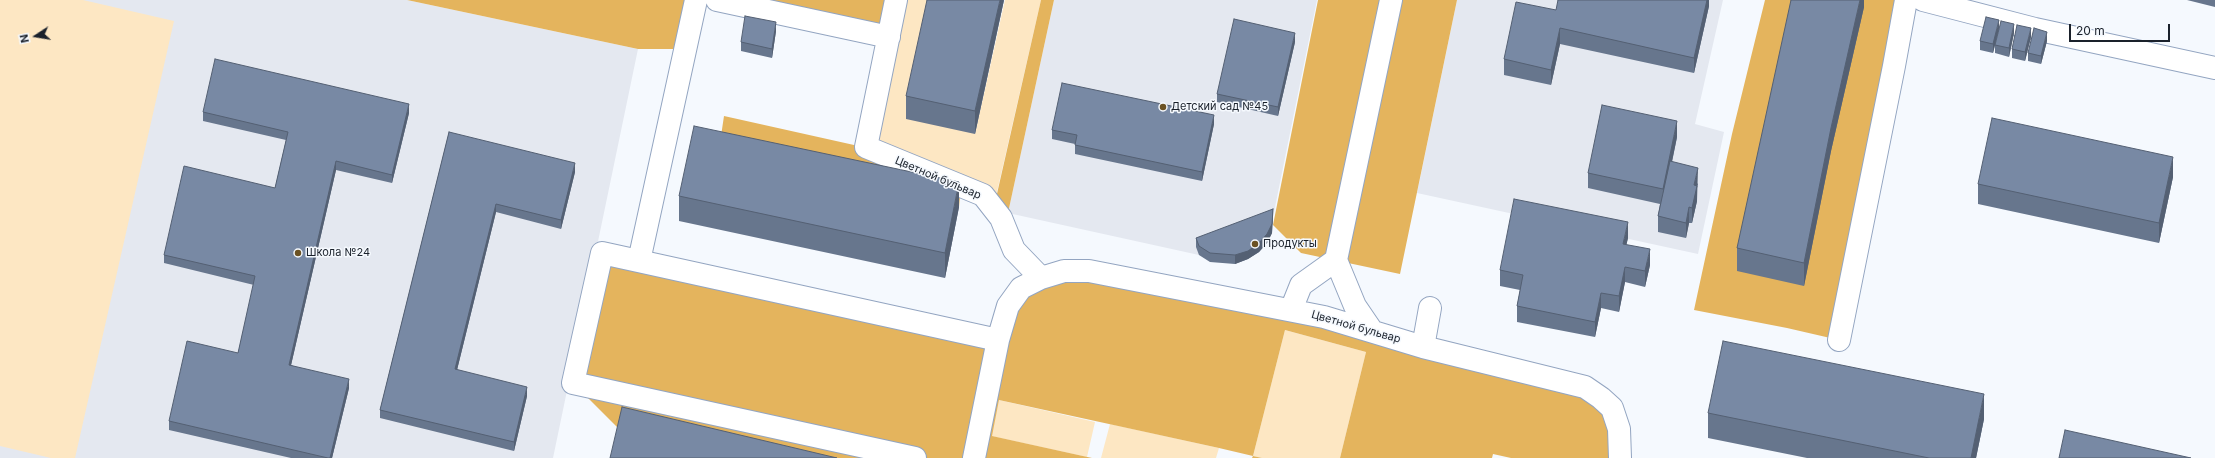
<!DOCTYPE html>
<html>
<head>
<meta charset="utf-8">
<style>
  body { margin:0 }
  #map { position:relative; width:2215px; height:458px; overflow:hidden; background:#f5f9fe; font-family:Inter,sans-serif }
  canvas { display:block }
  .north { position:absolute; left:16px; top:16px; width:40px; height:40px; -webkit-text-stroke:3px #f5f9fe; paint-order:stroke; rotate:258deg; font-size:11px; font-weight:700; line-height:16px; text-align:center; color:#1a212b }
  .north::after { content:''; display:block; margin:auto; width:14px; height:18px; background:#1a212b; clip-path:polygon(50% 0,100% 100%,50% 72%,0 100%) }
  .scale { position:absolute; left:2069px; top:24px; width:101px; height:18px; box-sizing:border-box; border:2px solid #1a212b; border-top:0; padding-left:5px; font-size:12px; line-height:14px; white-space:nowrap; color:#1a212b; -webkit-text-stroke:3px #f5f9fe; paint-order:stroke }
</style>
</head>
<body>
<div id="map">
<canvas width="2215" height="458"></canvas>
<div class="north">N</div>
<div class="scale">20 m</div>
</div>
<script>
const c = document.querySelector('canvas').getContext('2d');
c.lineJoin = 'round';
function paint(path, color) { c.fillStyle = color; c.fill(path, 'evenodd'); }
const toPath = rows => new Path2D(rows.map(r => 'M' + r).join(''));
function trace(path, color, width, dash) { c.strokeStyle = color; c.lineWidth = width; c.lineCap = dash ? 'butt' : 'round'; c.setLineDash(dash || []); c.stroke(path); }
function write(font, color, halo, rows, align = 'center') {
  c.font = font + ' Inter,sans-serif'; c.lineWidth = 3; c.setLineDash([]); c.textBaseline = 'middle'; c.strokeStyle = halo; c.fillStyle = color; for (const [text, x, y, turn = 0] of rows) {
    c.save(); c.translate(x, y); c.rotate((+turn || 0) * Math.PI / 180); c.textAlign = isNaN(turn) ? turn : align; if (halo) c.strokeText(text, 0, 0); c.fillText(text, 0, 0); c.restore();
  }
}
paint(toPath([
  [0,0,407,0,638,49,553,458,0,458],
  [1054,0,1317,0,1273,217,1199,255,1008,213],
  [1457,0,1723,0,1695,124,1724,132,1698,254,1417,193]
]), '#e4e8f0');
paint(toPath([
  [0,0,83,0,174,21,75,458,51,458,0,446],
  [896,0,932,0,975,134,1005,0,1041,0,996,196,866,147],
  [1285,330,1366,352,1340,458,1262,458,1253,456],
  [999,400,1095,422,1087,457,991,436],
  [1110,424,1219,448,1216,458,1101,458]
]), '#fde7c3');
paint(toPath([
  [407,0,696,0,685,49,638,49],
  [718,0,896,0,889,37],
  [1041,0,1054,0,1008,213,994,207],
  [1318,0,1457,0,1400,274,1301,253,1273,225],
  [1765,0,1906,0,1839,340,1787,328,1694,310,1732,134],
  [724,116,854,145,917,167,961,186,959,207,718,156],
  [602,253,998,340,1008,306,1064,271,1324,317,1599,396,1620,458,1511,458,1493,454,1492,458,1340,458,1366,352,1285,330,1253,456,1262,458,1252,458,1253,456,1219,448,999,400,992,436,1092,458,731,458,622,432,573,383]
]), '#e4b45d');
const minor = toPath([
  [717,0,889,37],
  [896,0,866,147,983,195,1001,218,1014,250,1041,278],
  [1923,0,2035,29,2215,68],
  [639,261,696,0],
  [1291,310,1301,285,1336,260],
  [1372,331,1355,306,1336,260,1391,0],
  [1839,340,1894,66,1906,0],
  [1423,347,1430,308],
  [915,458,573,383,602,253,998,340],
  [974,458,998,340,1008,306,1021,288,1041,278,1064,271,1089,271,1324,317,1423,347,1585,387,1601,398,1612,408,1619,429,1620,458]
]);
trace(minor, '#93a5c1', 24);
trace(minor, '#fff', 22);
paint(toPath([
  [1004,0,975,134,906,119,906,96],
  [1709,0,1709,6,1694,73,1560,44,1551,85,1504,75,1504,59,1556,10],
  [1864,0,1864,7,1831,151,1804,286,1737,271,1737,248],
  [2187,0,2215,0,2215,7],
  [1999,29,1993,53,1980,50,1980,41],
  [776,31,772,58,741,51,741,42],
  [2014,33,2009,57,1995,53,1995,45],
  [2031,37,2025,61,2012,58,2012,49],
  [2047,41,2041,64,2028,61,2028,53],
  [1295,42,1278,116,1217,102,1217,94],
  [203,112,409,113,392,183,336,170,291,365,349,388,332,458,291,458,169,430,169,421,238,353,254,285,164,263,164,255,275,188,286,140,203,121],
  [1214,124,1202,181,1075,154,1075,144,1052,139,1052,130],
  [449,132,575,172,561,229,496,212,457,370,527,396,514,451,380,418,380,410],
  [1677,137,1672,162,1698,184,1697,187,1697,201,1692,223,1689,223,1686,238,1658,232,1658,216,1660,204,1588,188,1588,173],
  [2173,177,2159,243,1978,204,1978,184],
  [679,196,959,207,945,278,679,221],
  [1273,217,1272,233,1267,243,1259,252,1248,259,1235,264,1210,262,1199,255,1196,247,1196,238],
  [1628,238,1626,245,1650,265,1645,287,1625,282,1619,312,1601,308,1595,337,1517,322,1517,306,1520,290,1500,286,1500,270],
  [1708,413,1984,419,1976,458,1807,458,1708,438]
]), '#67768d');
paint(toPath([
  [1000,0,1004,0,975,134,975,111],
  [1707,0,1709,0,1709,6,1694,73,1694,58],
  [1860,0,1864,0,1864,7,1831,151,1804,286,1804,263,1831,128],
  [1999,20,1999,29,1993,53,1993,44],
  [776,22,776,31,772,58,772,49],
  [2014,24,2014,33,2009,57,2009,48],
  [1560,28,1560,44,1551,85,1551,70],
  [2031,28,2031,37,2025,61,2025,52],
  [2047,32,2047,41,2041,64,2041,56],
  [1295,33,1295,42,1278,116,1278,107],
  [409,104,409,113,392,183,392,175],
  [1214,115,1214,124,1202,181,1202,172],
  [1677,121,1677,137,1663,204,1663,189],
  [2173,157,2173,177,2159,243,2159,223],
  [336,161,336,170,289,374,289,365],
  [575,163,575,172,561,229,561,220],
  [1698,168,1697,201,1692,223,1692,208,1694,185],
  [959,182,959,207,945,278,945,253],
  [496,204,496,212,455,378,455,369],
  [1689,207,1689,223,1686,238,1686,223],
  [1273,209,1272,233,1267,243,1259,252,1248,259,1235,264,1235,255],
  [1628,222,1628,238,1623,260,1623,244],
  [1650,249,1650,265,1645,287,1645,271],
  [1625,267,1625,282,1619,312,1619,296],
  [1601,293,1601,308,1595,337,1595,322],
  [349,379,349,388,332,458,330,458],
  [527,387,527,396,514,451,514,442],
  [1984,394,1984,419,1976,458,1971,458]
]), '#546073');
const building = toPath([
  [927,0,1000,0,975,111,906,96,927,0],
  [1558,0,1707,0,1694,58,1560,28,1551,70,1504,59,1516,2,1556,10,1558,0],
  [1791,0,1860,0,1831,128,1804,263,1737,248,1791,0],
  [745,16,776,22,772,49,741,42,745,16],
  [1986,17,1999,20,1993,44,1980,41,1986,17],
  [1234,19,1295,33,1278,107,1217,94,1234,19],
  [2001,21,2014,24,2009,48,1995,45,2001,21],
  [2017,25,2031,28,2025,52,2012,49,2017,25],
  [2034,28,2047,32,2041,56,2028,53,2034,28],
  [215,59,409,104,392,175,336,161,289,365,349,379,330,458,328,458,169,421,187,341,238,353,255,276,164,255,184,166,275,188,288,132,203,112,215,59],
  [1062,83,1214,115,1202,172,1075,145,1077,135,1052,130,1062,83],
  [1602,105,1677,121,1663,189,1588,173,1602,105],
  [1992,118,2173,157,2159,223,1978,184,1992,118],
  [694,126,959,182,945,253,679,196,694,126],
  [449,132,575,163,561,220,496,204,455,369,527,387,514,442,380,410,449,132],
  [1670,161,1698,168,1694,185,1697,186,1692,208,1689,207,1686,223,1658,216,1670,161],
  [1514,199,1628,222,1623,244,1650,249,1645,271,1625,267,1619,296,1601,293,1595,322,1517,306,1523,275,1500,270,1514,199],
  [1273,209,1272,224,1267,234,1259,243,1248,251,1235,255,1210,253,1199,246,1196,238,1273,209],
  [1723,341,1984,394,1971,458,1929,458,1708,413,1723,341],
  [622,407,837,458,610,458,622,407],
  [2065,430,2191,458,2059,458,2065,430]
]);
paint(building, '#7889a4');
trace(building, '#546073', 1);
for (const [x, y, r, color] of [
  [1163,107,4,"#6b5223"],
  [1255,244,4,"#6b5223"],
  [298,253,4,"#6b5223"]
]) { const dot = new Path2D(); dot.arc(x, y, r, 0, 2 * Math.PI); c.fillStyle = color; c.fill(dot); trace(dot, '#f5f9fe', 1.5); }
write('11px', '#1a212b', '#f5f9fe', [
  ["Детский сад №45",1171,107],
  ["Продукты",1263,244],
  ["Школа №24",306,253]
], 'left');
write('11px', '#1a212b', '#f5f9fe', [
  ["Цветной бульвар",938,178,23],
  ["Цветной бульвар",1356,327,16]
]);
</script>
</body>
</html>
